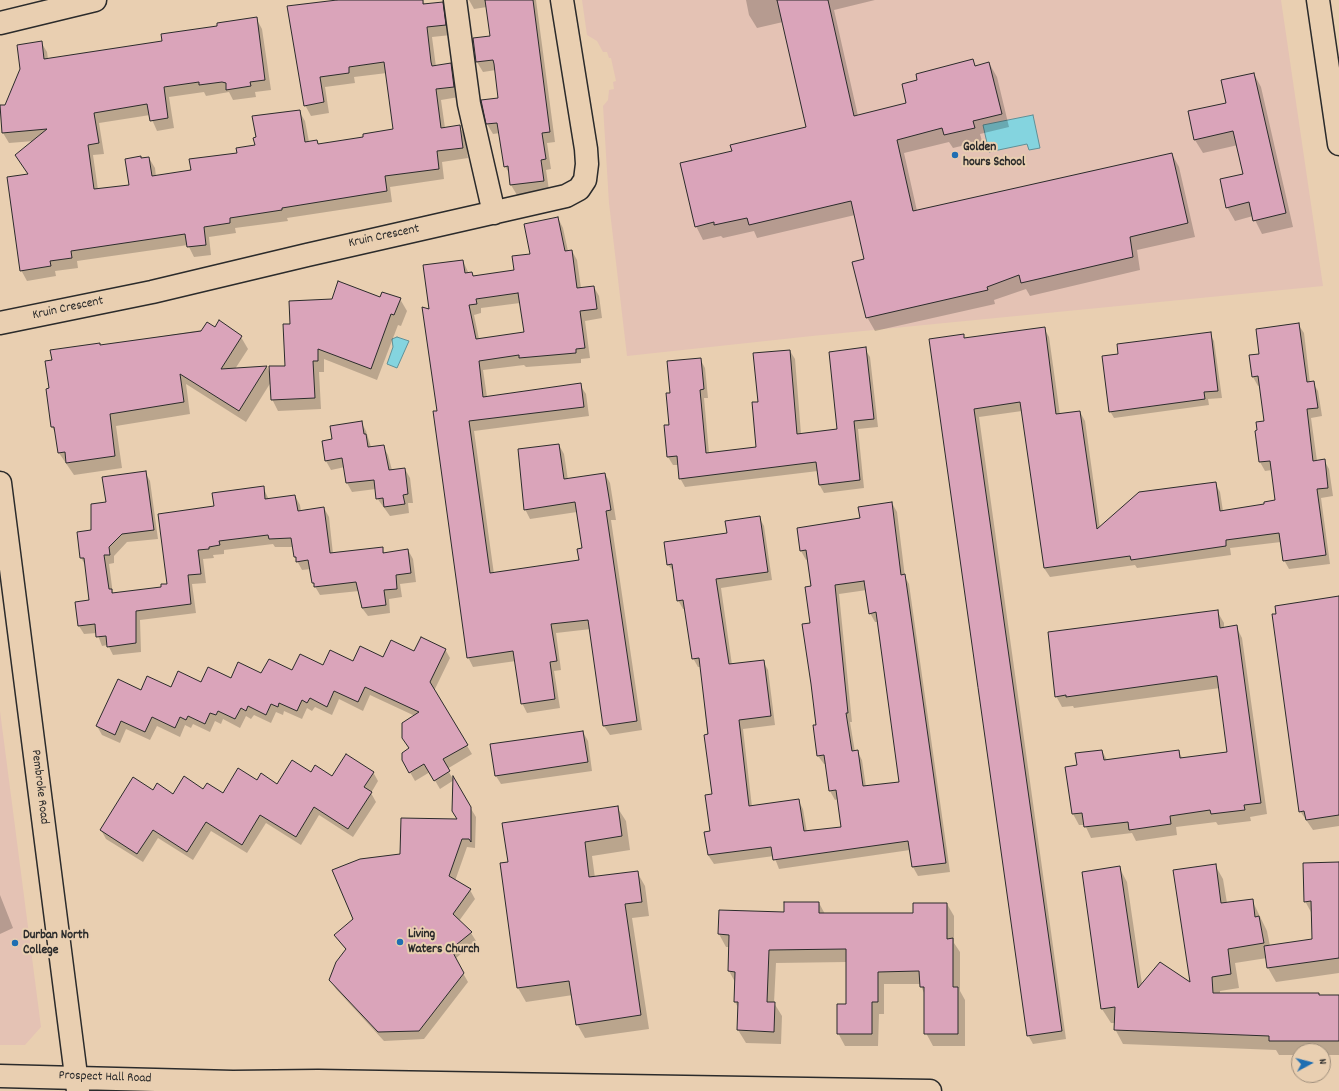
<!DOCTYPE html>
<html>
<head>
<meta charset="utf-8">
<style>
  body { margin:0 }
  #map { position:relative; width:1339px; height:1091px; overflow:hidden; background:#e9cfb1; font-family:Dekko,sans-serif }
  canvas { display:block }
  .north { position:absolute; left:1291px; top:1043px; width:40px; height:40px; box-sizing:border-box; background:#e9cfb1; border:1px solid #9d8d7b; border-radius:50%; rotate:83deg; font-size:11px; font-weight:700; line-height:16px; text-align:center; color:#2b2b2b }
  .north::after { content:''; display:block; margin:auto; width:14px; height:18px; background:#1f6fb2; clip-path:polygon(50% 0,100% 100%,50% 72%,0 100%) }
</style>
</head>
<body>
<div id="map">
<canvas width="1339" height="1091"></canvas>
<div class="north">N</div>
</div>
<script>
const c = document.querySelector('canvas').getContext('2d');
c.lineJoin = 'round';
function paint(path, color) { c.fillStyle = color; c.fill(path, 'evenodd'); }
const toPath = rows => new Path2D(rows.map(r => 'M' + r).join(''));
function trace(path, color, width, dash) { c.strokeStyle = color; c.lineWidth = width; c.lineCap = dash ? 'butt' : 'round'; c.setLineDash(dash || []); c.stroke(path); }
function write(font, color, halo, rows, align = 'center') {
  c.font = font + ' Dekko,sans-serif'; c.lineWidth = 4; c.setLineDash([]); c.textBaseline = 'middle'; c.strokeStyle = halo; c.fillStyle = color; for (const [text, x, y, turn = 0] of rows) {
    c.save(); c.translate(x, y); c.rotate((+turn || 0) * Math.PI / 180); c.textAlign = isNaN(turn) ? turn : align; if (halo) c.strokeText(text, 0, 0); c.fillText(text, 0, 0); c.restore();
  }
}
paint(toPath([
  [582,0,1281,0,1323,286,812,336,627,356,609,203,603,106,608,100,609,90,614,89,613,82,616,81,611,58,609,58,607,52,603,52,597,41,587,35],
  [0,711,41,1027,25,1045,0,1045]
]), '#e4c2b4');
const water = toPath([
  [1033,115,1040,148,1029,150,1027,144,989,152,983,125,1033,115],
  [397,337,409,341,397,368,387,364,393,347,392,339,397,337]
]);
paint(water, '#84d4df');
trace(water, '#609097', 1);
paint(toPath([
  [345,0,423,0,425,5,442,3,448,13,451,35,432,37,436,67,450,65,456,75,459,97,441,100,445,128,459,126,465,136,468,158,442,162,444,179,390,187,392,202,287,218,288,221,235,228,236,233,209,237,211,255,194,257,188,245,77,261,78,268,55,271,56,276,27,281,21,270,29,175,16,155,34,141,9,143,3,133,0,106,5,106,41,42,47,52,48,59,163,42,256,18,262,29,271,90,255,92,256,97,233,100,229,92,206,96,204,92,169,97,174,128,157,131,150,115,99,123,104,154,93,155,98,190,130,186,142,159,149,158,155,168,156,177,192,171,256,146,299,111,305,121,309,142,316,141,319,145,365,138,394,130,387,73,354,77,355,83,325,87,329,113,311,116,305,105],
  [469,0,536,0,555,142,547,143,551,169,546,170,549,190,517,195,511,185,510,175,505,166,500,133,493,134,487,124,482,101,500,99,496,70,483,72,477,62,474,39,491,37,487,7,474,9],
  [746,0,875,0,834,10,858,116,908,104,973,61,976,67,989,63,997,77,1009,127,980,134,982,141,953,148,949,142,904,153,917,211,1172,154,1179,167,1195,237,1137,250,1140,270,1030,296,1026,289,994,300,995,304,875,331,867,317,865,260,855,215,757,238,754,231,723,238,721,236,703,240,696,226,733,152,807,128,783,22,757,28,749,15],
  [1254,74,1261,87,1293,227,1262,234,1253,216,1235,221,1227,207,1244,175,1238,145,1203,153,1195,140,1189,112,1227,104],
  [558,218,563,228,568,251,572,251,577,260,581,288,594,287,599,296,602,318,585,321,590,358,581,359,581,363,526,367,524,365,483,370,487,397,580,385,586,394,589,416,474,431,494,574,580,561,583,549,577,512,530,519,525,509,559,445,564,454,568,480,605,474,610,483,616,520,611,520,642,730,610,735,604,726,591,629,556,633,561,670,554,671,560,708,527,713,522,703,516,661,473,667,468,657,438,411,431,311,463,261,469,274,472,273,474,277,516,271,532,255],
  [520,303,525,333,479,339,474,315,481,313,481,308],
  [381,298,400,299,407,311,401,326,398,325,377,380,324,359,324,372,319,372,321,409,278,411,272,399,271,382,246,422,186,384,190,414,116,426,122,468,74,475,59,453,56,434,52,427,47,390,100,346,215,328,241,337,248,349,235,369,267,367,271,375,286,367,291,325],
  [1298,324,1304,333,1310,383,1313,383,1318,391,1322,416,1311,418,1317,461,1324,460,1329,469,1333,496,1321,498,1330,564,1289,569,1284,560,1281,542,1230,548,1231,555,1137,568,1135,565,1050,577,1044,568,1022,411,979,417,1066,1039,1033,1044,1028,1035,963,336,965,339,1044,328,1049,337,1060,415,1080,412,1085,421,1100,528,1215,483,1220,492,1223,511,1266,505,1276,501,1272,470,1265,471,1260,462,1256,431,1265,422,1260,385,1258,386,1253,377,1250,356,1261,355],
  [1210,334,1214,341,1222,398,1208,399,1209,405,1114,418,1110,411,1119,355],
  [865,349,870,357,878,427,858,429,864,488,824,493,819,484,818,471,685,487,680,478,679,465,673,465,668,457,665,426,670,426,671,394,700,359,705,368,708,398,704,398,709,453,758,448,759,402,790,351,795,359,801,434,838,430],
  [361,422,366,431,371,447,383,446,388,455,392,470,405,469,410,478,413,503,408,503,409,513,390,516,377,498,376,489,352,492,347,483,345,467,331,470,326,461,333,440],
  [145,472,150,481,158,539,127,542,114,556,114,563,109,564,113,594,162,588,168,585,215,507,263,487,269,500,295,496,300,505,301,512,324,508,329,517,333,554,382,548,385,554,408,550,413,559,416,582,400,584,402,597,389,599,390,613,368,616,362,608,359,591,320,595,313,583,311,569,302,570,295,557,293,547,275,547,273,544,224,550,224,554,213,555,214,558,203,559,206,583,192,584,196,613,140,620,141,652,113,655,108,645,102,646,97,633,84,634,79,626,90,601,86,566,81,558,107,503],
  [892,503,897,512,905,577,909,584,950,872,918,876,913,867,910,850,779,869,774,856,714,864,708,855,713,795,701,667,698,667,693,658,686,609,683,609,678,600,675,573,668,565,759,517,764,526,772,580,721,588,732,665,763,661,768,670,775,725,743,729,752,807,798,800,803,809,807,832,842,828,838,799,835,800,830,791,826,764,824,764,818,756,811,624,812,586,808,559,806,560,801,551],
  [867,590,870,613,875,622,878,622,901,783,866,787,862,760,857,751,855,752,850,722,852,722,839,594],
  [1339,597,1339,826,1313,830,1300,811],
  [1217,611,1224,623,1224,628,1236,626,1242,638,1267,814,1250,817,1251,821,1218,825,1216,822,1176,827,1177,835,1136,841,1132,833,1091,838,1085,825,1079,825,1073,814,1066,768,1079,766,1102,751,1107,760,1178,751,1183,759,1228,752,1220,688,1074,708,1073,706,1062,707,1056,696],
  [445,649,450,658,434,691,472,754,447,769,476,817,475,848,467,847,455,881,470,890,475,899,459,921,471,933,476,941,455,959,468,982,424,1039,384,1041,336,989,330,980,346,950,335,936,354,919,401,855,458,820,454,780,440,789,430,772,415,781,403,760,410,749,415,716,370,695,363,711,339,699,332,715,315,707,312,711,307,708,302,719,284,711,283,715,276,712,271,723,254,715,251,719,246,716,240,728,223,719,221,724,215,721,210,732,193,724,191,728,185,725,180,737,157,726,150,740,126,729,120,743,102,735,97,726,141,691,171,688],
  [583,732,588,741,592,771,501,784,496,776],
  [373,772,378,781,371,793,376,802,353,837,319,815,301,845,266,823,247,853,211,831,193,860,158,838,143,862,106,839,101,830,154,791,174,795,204,790,223,794,257,781,278,785,311,773,332,778],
  [617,807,626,821,630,850,592,856,595,878,637,872,645,886,649,916,632,918,649,1029,585,1038,577,1024,573,995,526,1002,518,988,509,863],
  [1339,862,1339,973,1276,982,1268,968,1267,958,1235,963,1239,988,1220,991,1220,994,1339,996,1339,1055,1323,1055,1323,1051,1299,1051,1299,1055,1279,1055,1276,1050,1123,1044,1115,1029,1115,1023,1111,1023,1102,1009,1083,872,1119,867,1127,882,1142,984,1191,984,1215,865,1223,879,1227,903,1252,900,1267,931,1270,946,1313,940,1312,914,1305,901,1304,864],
  [0,895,13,928,0,934],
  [819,903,825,914,914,914,947,904,954,916,954,943,960,952,960,991,965,1000,965,1046,933,1046,926,1033,925,995,920,984,884,984,884,1014,879,1014,878,1046,845,1046,838,1033,847,1005,847,962,776,963,774,1003,782,1016,781,1044,746,1043,738,1030,739,1009,735,1002,735,982,729,971,730,947,726,947,719,934]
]), '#0003');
const building = toPath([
  [337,0,423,0,423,4,443,2,446,25,427,27,431,62,432,66,451,63,454,87,436,89,441,128,460,125,463,148,437,151,439,169,385,176,387,191,282,208,282,210,230,218,230,223,204,227,206,245,187,247,185,234,71,251,72,258,50,261,51,266,20,271,7,177,28,174,15,155,47,129,2,133,0,105,5,105,20,69,17,45,42,41,44,59,162,41,161,34,217,26,217,23,257,17,265,80,250,82,251,86,226,90,226,83,222,82,199,85,199,82,164,87,168,118,150,121,147,104,94,113,99,143,88,145,94,189,129,185,125,159,141,156,141,158,149,157,152,176,191,170,189,159,237,153,236,148,255,145,253,138,256,137,252,116,300,110,305,142,317,140,318,144,363,137,363,134,393,129,384,62,349,67,349,73,320,77,324,102,304,106,287,6,337,0],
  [485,0,533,0,550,132,542,133,546,159,541,160,544,181,510,185,508,166,504,167,497,123,486,124,481,100,498,98,494,64,493,60,476,62,473,38,490,36,485,0],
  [777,0,828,0,854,116,906,103,902,84,917,80,916,74,973,59,975,66,989,62,1002,114,973,121,975,128,944,135,942,128,897,140,913,211,1172,153,1188,223,1130,237,1133,257,1021,283,1019,275,987,287,988,290,866,318,852,262,864,259,851,201,749,225,747,218,714,225,714,222,695,227,680,163,732,151,730,145,806,127,777,0],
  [1254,73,1286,213,1253,221,1249,202,1226,208,1220,179,1243,174,1233,131,1194,140,1188,111,1226,103,1221,80,1254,73],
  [558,217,565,251,572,250,577,288,594,286,597,309,580,311,585,348,576,349,576,353,519,358,519,355,479,361,483,397,581,383,584,407,469,421,490,573,579,560,577,549,582,548,575,502,524,510,518,449,559,444,564,479,605,473,611,510,606,511,637,721,603,726,588,620,551,624,557,661,550,662,555,699,521,704,513,651,467,658,433,411,437,411,422,307,429,309,423,265,463,260,465,273,472,272,473,276,514,270,512,256,530,254,524,224,558,217],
  [518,293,524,332,476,339,469,305,477,304,476,299,518,293],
  [338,281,380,297,382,292,401,298,394,315,391,314,371,369,318,349,318,361,313,361,315,398,271,400,269,366,285,366,283,324,290,324,289,301,332,299,338,281],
  [219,320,242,336,221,369,267,366,239,411,180,374,184,402,110,414,115,456,66,463,65,452,58,453,54,427,51,427,46,389,49,388,45,361,52,360,50,350,100,343,100,345,201,331,207,322,215,327,219,320],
  [1299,323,1307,382,1314,381,1318,408,1307,409,1313,461,1325,459,1328,488,1317,489,1326,555,1283,561,1279,533,1226,540,1226,546,1131,560,1130,556,1044,568,1020,402,974,409,1062,1031,1027,1036,929,339,964,334,964,338,1045,327,1056,414,1080,411,1097,529,1139,492,1216,482,1220,511,1264,504,1264,502,1275,500,1270,461,1259,462,1255,431,1257,430,1256,422,1264,421,1258,376,1252,377,1249,355,1259,354,1256,329,1299,323],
  [1211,332,1218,391,1204,392,1205,399,1109,412,1102,356,1118,354,1117,344,1211,332],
  [866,347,874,419,854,421,860,480,819,485,816,462,679,479,677,456,667,457,664,425,669,425,666,393,670,393,667,361,701,358,704,389,700,390,706,453,756,447,752,402,758,402,753,353,790,350,797,434,837,429,829,352,866,347],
  [362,421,364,434,366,434,368,447,384,445,389,470,405,468,408,494,403,495,405,504,384,507,383,498,376,499,374,480,346,483,342,458,325,461,322,441,332,439,330,426,362,421],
  [146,471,154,530,122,534,109,547,110,555,104,555,109,589,112,589,112,593,161,587,161,584,167,584,158,514,214,506,212,493,264,486,265,499,295,495,298,511,324,507,330,553,383,547,383,553,408,549,411,573,396,575,397,589,384,590,386,605,362,608,356,582,314,587,314,583,312,583,308,560,296,562,296,557,294,557,291,538,269,539,268,535,219,541,220,545,209,547,209,549,198,550,201,574,188,575,191,604,136,611,136,643,107,647,106,636,96,637,95,624,78,626,75,602,89,600,84,558,80,558,77,532,91,530,91,504,106,502,102,477,146,471],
  [892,502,901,575,905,574,946,863,912,867,908,841,773,860,771,847,708,855,704,832,710,831,705,795,712,794,704,735,708,734,699,658,692,659,683,600,677,601,672,564,667,565,664,542,727,533,725,521,760,516,768,572,716,579,729,664,764,660,771,716,739,720,749,806,799,799,804,831,841,827,836,790,829,791,824,755,817,756,813,725,816,725,811,684,802,624,810,623,805,587,811,586,806,550,800,551,797,528,860,518,858,507,892,502],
  [864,581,869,614,876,612,899,782,863,786,858,750,852,751,846,713,848,713,835,585,864,581],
  [1339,596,1339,815,1306,820,1304,811,1299,812,1272,614,1276,614,1275,606,1339,596],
  [1218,610,1220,628,1237,625,1261,803,1244,805,1245,810,1211,814,1210,810,1170,816,1171,824,1129,830,1128,822,1084,827,1082,813,1072,814,1065,767,1077,765,1075,753,1102,750,1104,760,1179,750,1180,758,1227,752,1217,676,1066,697,1066,695,1055,697,1048,632,1218,610],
  [421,637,446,649,430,682,468,745,443,759,450,771,434,781,424,764,409,773,402,760,402,753,409,748,402,738,402,723,419,712,365,687,358,702,334,691,327,707,310,698,307,703,302,700,297,711,279,703,278,707,271,704,266,715,248,706,246,711,241,708,235,719,218,711,216,715,210,713,205,724,188,716,186,720,180,717,175,728,152,717,145,732,121,721,115,735,96,726,118,679,141,690,147,676,171,687,178,671,201,682,208,667,231,678,238,662,261,673,269,659,292,670,300,654,323,665,330,650,353,661,360,646,383,657,391,640,414,651,421,637],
  [583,731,588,762,495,776,490,744,583,731],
  [346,754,374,772,364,787,372,792,348,829,314,807,296,837,260,815,242,845,206,822,187,852,153,830,137,854,100,830,133,777,153,790,157,783,173,794,184,776,203,789,207,783,223,793,238,768,257,780,261,773,277,784,292,760,311,772,315,765,332,776,346,754],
  [453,776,471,807,471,842,469,839,462,839,449,876,471,889,453,914,472,932,451,949,464,973,419,1031,378,1032,329,980,336,962,346,949,334,935,353,919,332,870,360,859,400,854,401,818,457,819,452,811,453,776],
  [618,806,622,836,585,842,589,877,638,871,642,902,625,904,641,1015,576,1025,569,981,517,988,500,863,508,862,502,823,618,806],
  [1339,862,1339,958,1267,968,1264,946,1312,939,1311,901,1304,902,1303,863,1339,862],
  [1216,864,1221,903,1253,899,1255,917,1259,916,1264,943,1228,949,1231,974,1212,977,1213,993,1319,993,1319,995,1339,995,1339,1041,1269,1041,1269,1036,1114,1030,1115,1007,1101,1009,1082,872,1120,866,1138,988,1160,962,1190,982,1173,870,1216,864],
  [784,902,819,902,819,913,913,913,913,903,947,903,947,939,953,938,953,987,958,987,958,1034,924,1034,924,987,920,987,919,971,878,972,878,1002,872,1002,872,1034,837,1034,837,1004,846,1004,846,949,769,950,767,1002,775,1002,774,1032,737,1030,738,1002,734,1002,735,972,728,971,729,935,718,934,719,910,784,912,784,902]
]);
paint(building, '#daa4ba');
trace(building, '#2b2b2b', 1);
const minor = toPath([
  [455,0,469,104,494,213],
  [1318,0,1339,144],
  [0,23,95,0],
  [0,323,152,292,307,255,566,196,579,189,585,180,587,164,586,149,562,0],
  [0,483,78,1091],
  [0,1076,233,1082,318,1081,930,1091]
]);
trace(minor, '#2b2b2b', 25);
trace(minor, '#e9cfb1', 22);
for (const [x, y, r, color] of [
  [955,155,4,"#1f6fb2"],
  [400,942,4,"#1f6fb2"],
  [15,943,4,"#1f6fb2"]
]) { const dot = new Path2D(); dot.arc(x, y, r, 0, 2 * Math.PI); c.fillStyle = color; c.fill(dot); trace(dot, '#e9cfb1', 1.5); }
write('bold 13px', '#2b2b2b', '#e9cfb1', [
  ["Golden",963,148],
  ["hours School",963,163],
  ["Living",408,935],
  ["Waters Church",408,950],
  ["Durban North",23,936],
  ["College",23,951]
], 'left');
write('13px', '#2b2b2b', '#e9cfb1', [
  ["Kruin Crescent",384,237,-12],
  ["Kruin Crescent",68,309,-12],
  ["Pembroke Road",39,787,83],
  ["Prospect Hall Road",105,1078,2]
]);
</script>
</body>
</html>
